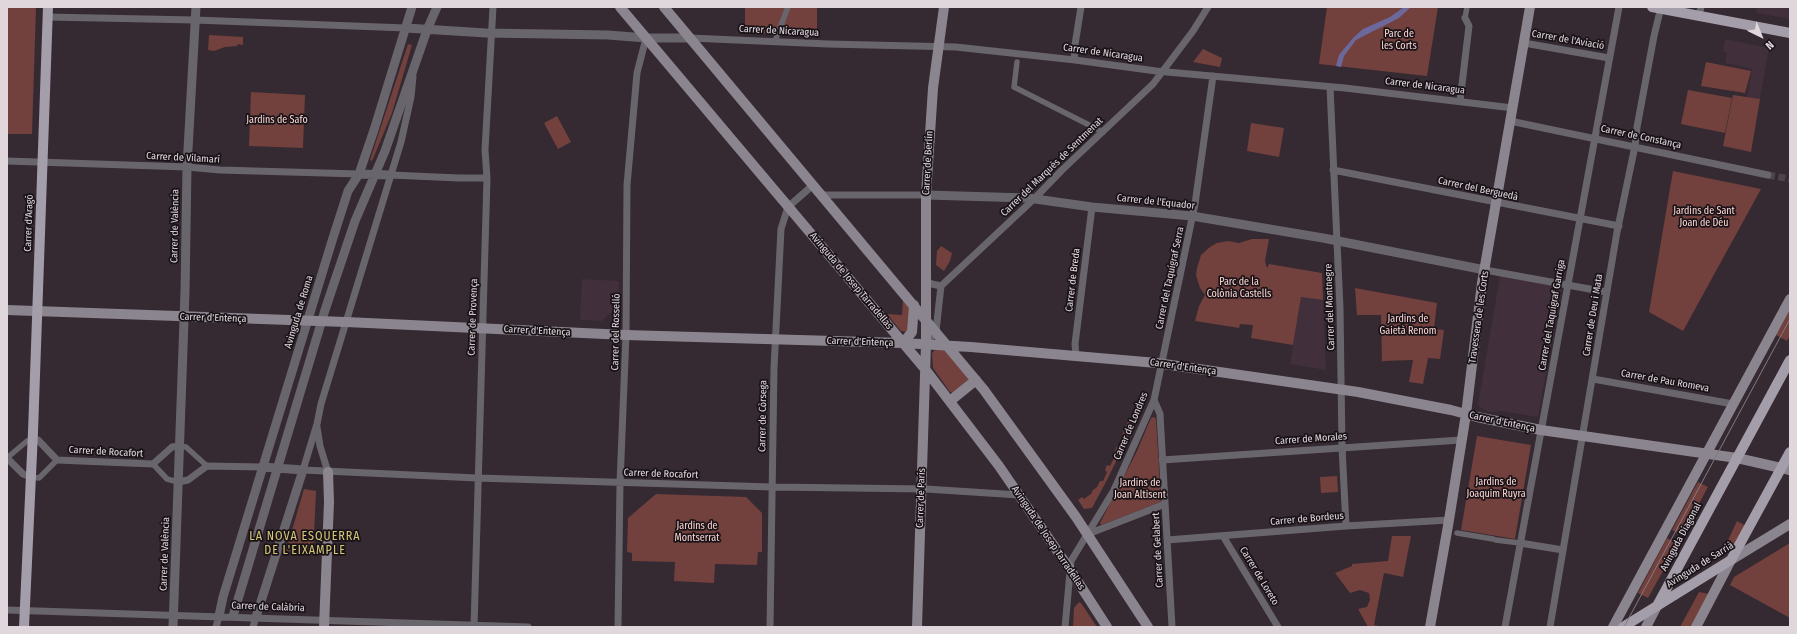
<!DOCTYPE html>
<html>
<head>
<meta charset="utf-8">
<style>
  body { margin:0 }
  #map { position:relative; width:1797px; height:634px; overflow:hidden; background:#352932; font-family:"Fira Sans Condensed",sans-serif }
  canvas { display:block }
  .frame { position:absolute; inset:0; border:8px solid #e0d7dd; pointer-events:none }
  .north { position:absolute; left:1741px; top:16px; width:40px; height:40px; -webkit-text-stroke:3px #191318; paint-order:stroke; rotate:137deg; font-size:11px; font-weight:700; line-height:16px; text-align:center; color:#e0d7dd }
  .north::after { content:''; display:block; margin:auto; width:14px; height:18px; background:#e0d7dd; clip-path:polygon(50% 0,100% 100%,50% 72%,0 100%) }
</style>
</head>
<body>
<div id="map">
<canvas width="1797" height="634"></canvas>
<div class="frame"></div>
<div class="north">N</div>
</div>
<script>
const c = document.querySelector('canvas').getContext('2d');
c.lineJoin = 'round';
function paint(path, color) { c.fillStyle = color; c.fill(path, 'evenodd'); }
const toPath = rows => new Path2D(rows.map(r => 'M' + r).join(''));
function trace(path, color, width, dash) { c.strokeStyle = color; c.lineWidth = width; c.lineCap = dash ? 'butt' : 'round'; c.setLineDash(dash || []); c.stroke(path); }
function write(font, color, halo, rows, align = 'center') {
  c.font = font + ' "Fira Sans Condensed",sans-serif'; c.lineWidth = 3.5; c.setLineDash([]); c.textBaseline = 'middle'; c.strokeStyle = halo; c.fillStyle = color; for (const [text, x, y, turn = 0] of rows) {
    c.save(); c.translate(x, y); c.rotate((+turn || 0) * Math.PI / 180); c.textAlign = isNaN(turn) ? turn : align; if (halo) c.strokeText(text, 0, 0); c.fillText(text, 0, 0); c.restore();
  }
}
paint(toPath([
  [1757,7,1790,7,1790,19,1756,13],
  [1725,39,1769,48,1760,99,1747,97,1752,69,1725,63,1727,52,1723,51],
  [1500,275,1562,287,1538,417,1501,411,1489,412,1481,408,1478,405],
  [582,279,619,281,618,306,602,321,580,320],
  [1301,297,1323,300,1326,370,1290,364]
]), '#412f3c');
paint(toPath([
  [7,7,36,7,32,134,7,134],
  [745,7,817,7,817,35,742,33,743,26,745,26],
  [1327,7,1438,7,1427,76,1319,64],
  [209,35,243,37,243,45,238,44,237,46,225,47,214,51,208,50],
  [408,44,412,45,392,113,375,154,372,161,370,160],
  [1203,49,1222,58,1220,67,1193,62],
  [1706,62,1751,71,1745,93,1701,86],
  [1688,90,1732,98,1725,133,1681,124],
  [251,92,305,95,303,148,249,146],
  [1733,95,1760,99,1751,152,1723,146],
  [557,116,571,142,558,149,544,123],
  [1251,123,1284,128,1279,157,1247,151],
  [1673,171,1761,189,1683,331,1649,312],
  [1252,239,1269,239,1265,261,1267,268,1269,264,1322,273,1323,300,1301,297,1293,345,1251,338,1253,325,1240,324,1239,328,1195,321,1199,306,1205,295,1200,288,1196,275,1197,268,1201,255,1210,247,1217,243,1228,241,1239,243],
  [941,246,952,253,950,261,944,271,936,265,937,251],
  [1355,288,1437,303,1434,329,1444,330,1440,359,1428,358,1423,384,1409,382,1413,360,1383,361,1382,363,1381,315,1357,315],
  [903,300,910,308,908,332,901,331,887,314,902,315],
  [1790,309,1790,335,1787,341,1776,335],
  [935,350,945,350,968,378,968,380,953,393,950,392,933,368,932,353],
  [1154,417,1156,419,1161,502,1101,525,1100,523,1137,451,1151,418],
  [1129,419,1135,422,1108,478,1092,508,1084,509,1078,500,1082,497,1084,499,1092,493,1092,491,1097,487,1100,481,1103,481,1107,472,1105,470,1107,465,1110,466,1116,454,1114,453,1117,446,1119,447,1124,438,1122,435],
  [1477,436,1531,445,1515,539,1461,530],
  [1337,476,1338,492,1321,493,1320,477],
  [1698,482,1708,487,1682,535,1672,530],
  [304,489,316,491,313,555,286,551],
  [656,494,746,497,762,513,762,552,758,552,757,565,715,564,714,583,674,581,675,562,632,561,632,553,627,552,628,518],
  [1737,521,1746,526,1736,545,1722,553],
  [1392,536,1411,536,1403,577,1384,573,1374,625,1384,627,1368,627,1358,609,1367,607,1370,600,1369,593,1360,590,1350,593,1335,573,1352,566,1352,564,1388,561],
  [1667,538,1678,544,1648,598,1638,593],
  [1790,543,1790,618,1730,585,1734,577],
  [1699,592,1709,594,1691,627,1680,627],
  [1079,602,1081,603,1097,627,1073,627,1074,608]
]), '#72413d');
paint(toPath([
  [1404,7,1411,7,1399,18,1356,40,1344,56,1341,67,1336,66,1339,55,1353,38,1363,29,1390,17]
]), '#6c689c');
trace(toPath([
  [1768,175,1790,179]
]), '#4f434c', 7, [7, 3.5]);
trace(toPath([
  [1465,18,1467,7],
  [775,41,788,7],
  [1017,62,1014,87,1103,132],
  [179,446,186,447,207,466],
  [7,458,27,441,33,440],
  [153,464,167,479,178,482],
  [31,477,39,478,57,460],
  [1457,533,1493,539],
  [1496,540,1520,543]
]), '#69656c', 5.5);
trace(toPath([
  [1699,16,1701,7],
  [47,17,195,20,406,28],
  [690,38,828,44,956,47,1075,60,1156,71,1345,88,1513,108],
  [1524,43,1609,58],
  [1075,60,1074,51,1081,7],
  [413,77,411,97,401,142,321,404,317,424,303,470,477,478,772,487,926,489,1019,495],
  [1330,87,1340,308,1342,447,1346,526],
  [1460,101,1469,26,1465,18],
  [1510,121,1768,175],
  [7,161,187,167,220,170,359,174],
  [1333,170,1619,226],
  [391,175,459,178,487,178],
  [822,195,926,195],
  [1485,270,1606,292],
  [925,280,932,284,941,286],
  [926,344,936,331,941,286,1035,198,1062,170,1153,84,1193,31,1208,7],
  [1076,356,1075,344,1092,207],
  [1593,379,1733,404],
  [1154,400,1160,414,1172,627],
  [317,427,320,446,328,472],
  [33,440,38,440,57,460,153,464,172,447,179,446],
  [7,458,23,474,31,477],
  [1162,460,1461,440],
  [178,482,188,480,207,466,263,467],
  [1088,534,1165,504],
  [1223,536,1278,627],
  [1167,540,1346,526,1449,520],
  [1520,543,1563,550],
  [7,610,528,627],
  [216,627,219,616],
  [253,627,256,617],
  [474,627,487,178,485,150,493,7],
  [618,627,620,483,626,335,627,185,637,73,646,38],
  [770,627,774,368,781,229,788,207,813,185],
  [1065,627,1071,561,1114,490,1154,400,1195,204,1213,76],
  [1505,627,1619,7],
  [1550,627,1617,232,1635,146,1637,127,1654,36,1661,7]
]), '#69656c', 7);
trace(toPath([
  [406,28,486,33,608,35,646,38,690,38],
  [359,174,391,175],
  [926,195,1028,198,1092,207,1192,216,1323,238,1485,270],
  [219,616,223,597,332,241,348,191,359,174,374,130,412,7],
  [233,616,325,310,355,221,385,151,427,30,437,7],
  [256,617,303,470,263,467],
  [173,627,185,292,187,167,196,7]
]), '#69656c', 9);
trace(toPath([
  [620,7,925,369,999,466,1069,568,1107,627],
  [664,7,984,390,1076,517,1148,627],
  [7,310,346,322,626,335,903,343,971,347,1157,363,1358,392,1451,410,1477,417,1541,430,1737,458,1790,470],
  [903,343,912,332,914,305],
  [950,401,976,380],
  [324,627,329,502,328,472],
  [917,627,926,344,926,195,933,88,944,7],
  [1430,627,1449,520,1466,414,1482,283,1530,7],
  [1613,627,1790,299],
  [1646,627,1657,606],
  [1696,627,1731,560,1790,524]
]), '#8b858f', 10);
trace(toPath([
  [1652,7,1790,33],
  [1657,606,1790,360],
  [24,627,33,432,48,7],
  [1623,627,1731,560,1790,452]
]), '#a49daa', 10);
trace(toPath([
  [1624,627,1790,319]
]), '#857a82', 1);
write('10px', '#e0d7dd', '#191318', [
  ["Carrer de Nicaragua",779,31,3],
  ["Carrer de l'Aviació",1568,40,10],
  ["Carrer de Nicaragua",1103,53,8],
  ["Carrer de Nicaragua",1425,86,7],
  ["Carrer de Constança",1641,137,12],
  ["Carrer de Vilamarí",183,158,3],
  ["Carrer de Berlín",928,163,-87],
  ["Carrer del Marquès de Sentmenat",1052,167,-44],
  ["Carrer del Berguedà",1478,189,12],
  ["Carrer de l'Equador",1156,202,6],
  ["Carrer d'Aragó",29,223,-88],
  ["Carrer de València",175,226,-89],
  ["Carrer del Taquígraf Serra",1170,278,-78],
  ["Carrer de Breda",1073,280,-83],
  ["Avinguda de Josep Tarradellas",851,281,50],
  ["Carrer del Montnegre",1330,307,-92],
  ["Avinguda de Roma",299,312,-73],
  ["Carrer del Taquígraf Garriga",1552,315,-80],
  ["Carrer de Deu i Mata",1593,315,-81],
  ["Carrer de Provença",473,317,-88],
  ["Travessera de les Corts",1479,317,-82],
  ["Carrer d'Entença",213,318,2],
  ["Carrer d'Entença",537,331,3],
  ["Carrer del Rosselló",616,332,-89],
  ["Carrer d'Entença",860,342,2],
  ["Carrer d'Entença",1183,367,8],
  ["Carrer de Pau Romeva",1665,381,10],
  ["Carrer de Còrsega",763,416,-89],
  ["Carrer d'Entença",1502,422,12],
  ["Carrer de Londres",1131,426,-67],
  ["Carrer de Morales",1311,439,-4],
  ["Carrer de Rocafort",106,452,3],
  ["Carrer de Rocafort",661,474,2],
  ["Carrer de París",921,498,-88],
  ["Carrer de Bordeus",1307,519,-5],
  ["Avinguda Diagonal",1681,537,-62],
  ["Avinguda de Josep Tarradellas",1048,538,56],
  ["Carrer de Gelabert",1158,550,-93],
  ["Carrer de València",165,554,-88],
  ["Avinguda de Sarrià",1700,565,-32],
  ["Carrer de Loreto",1259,576,59],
  ["Carrer de Calàbria",268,607,2]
]);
write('10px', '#fdd6d2', '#191318', [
  ["Parc de",1399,34],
  ["les Corts",1399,46],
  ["Jardins de Safo",277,120],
  ["Jardins de Sant",1704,211],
  ["Joan de Déu",1704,223],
  ["Parc de la",1239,282],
  ["Colònia Castells",1239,294],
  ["Jardins de",1408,319],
  ["Gaietà Renom",1408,331],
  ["Jardins de",1496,482],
  ["Joaquim Ruyra",1496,494],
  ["Jardins de",1140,483],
  ["Joan Altisent",1140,495],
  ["Jardins de",697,526],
  ["Montserrat",697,538]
]);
c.letterSpacing = '1px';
write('12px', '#d7c779', '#191318', [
  ["LA NOVA ESQUERRA",305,537],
  ["DE L'EIXAMPLE",305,551]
]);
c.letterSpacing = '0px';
</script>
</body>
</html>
